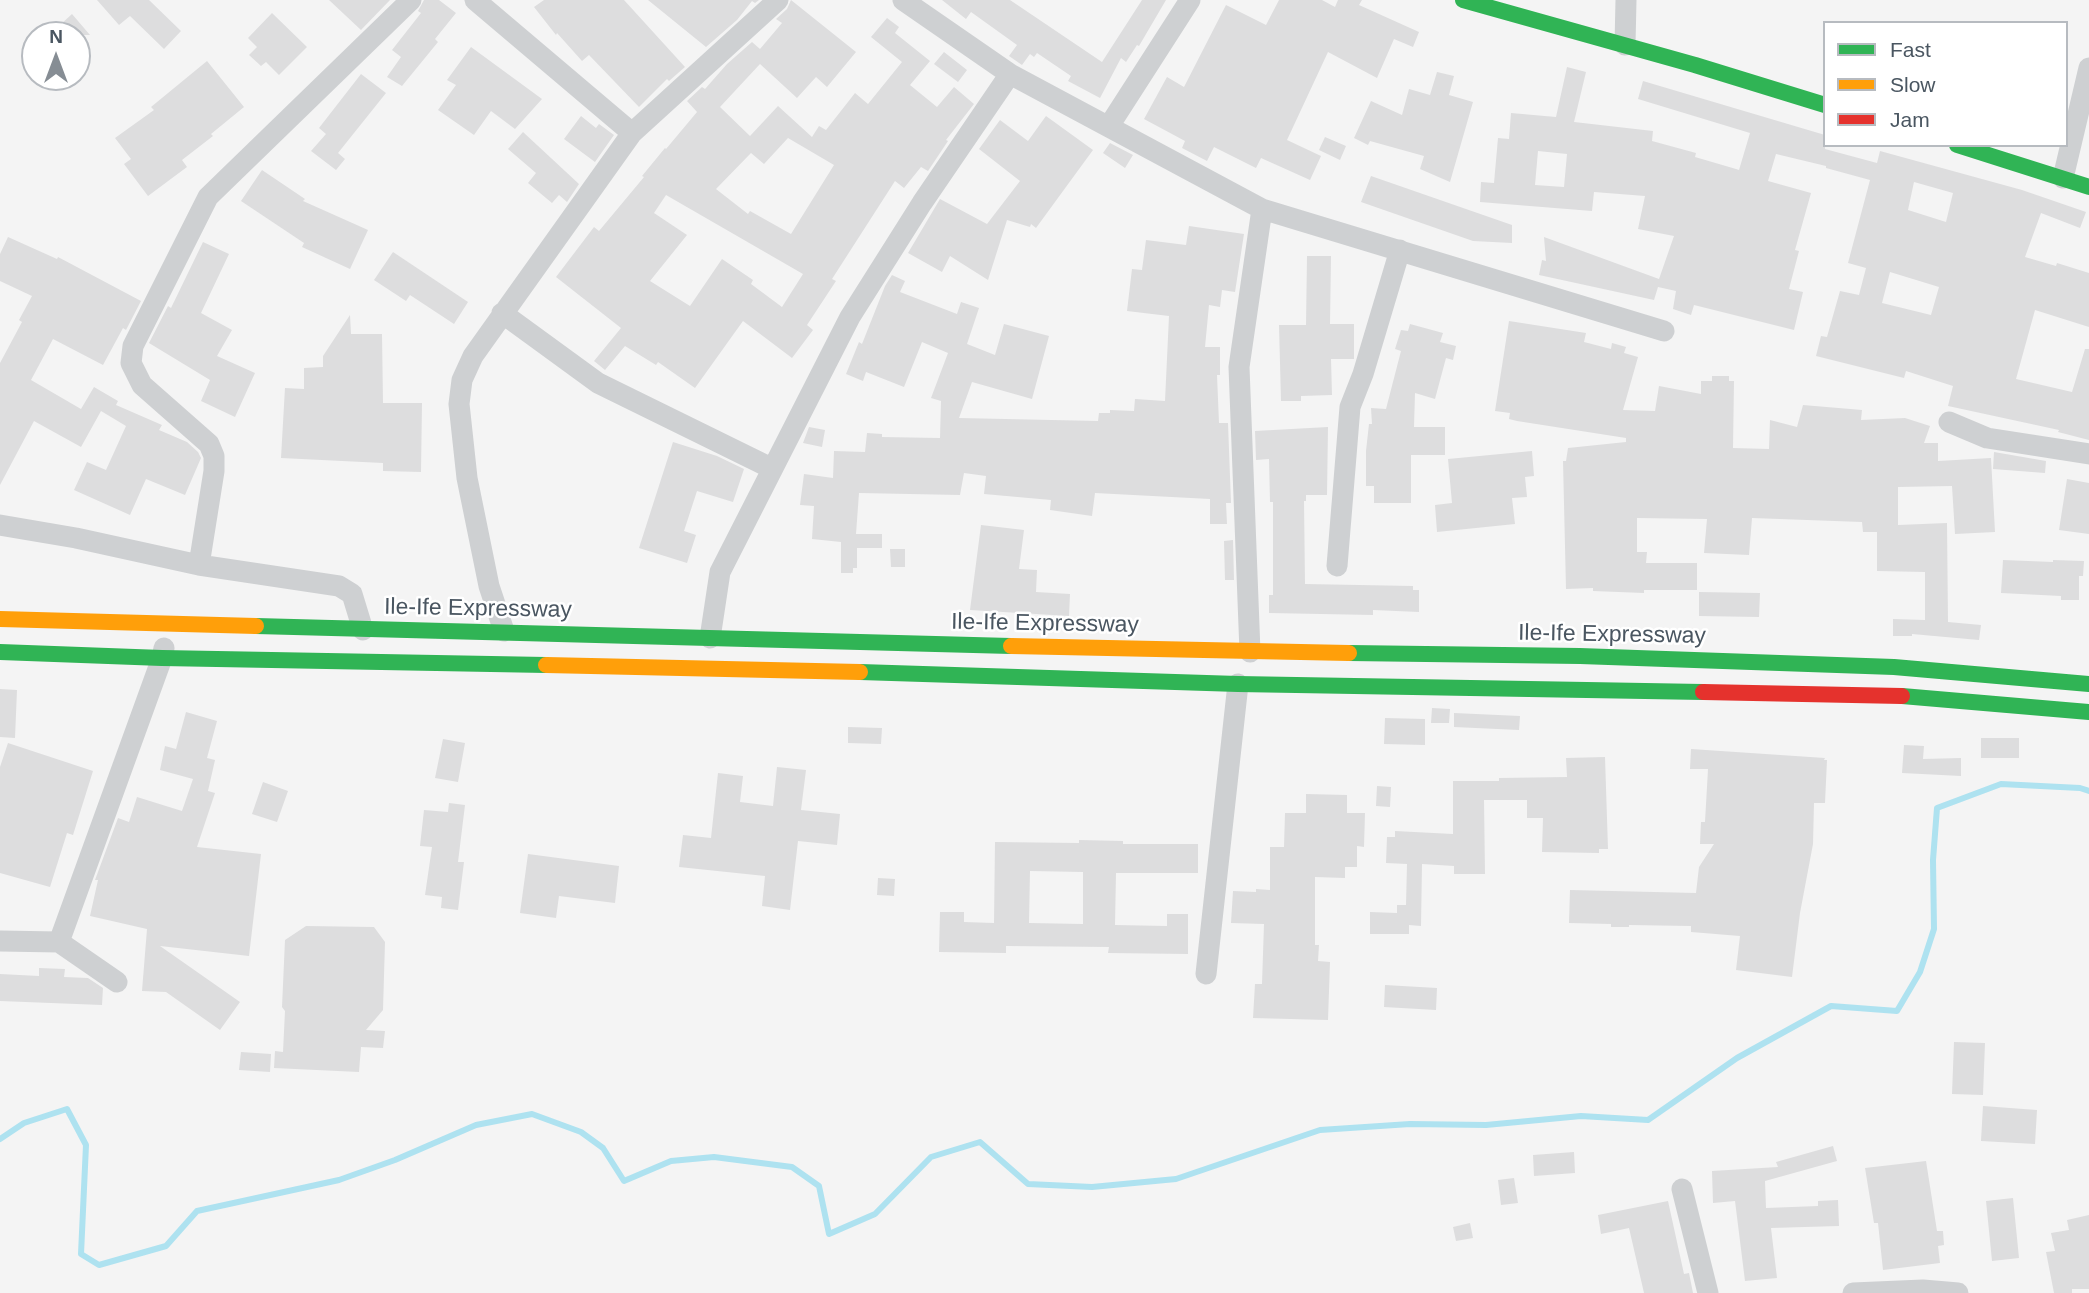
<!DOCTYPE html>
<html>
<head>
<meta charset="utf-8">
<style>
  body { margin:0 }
  #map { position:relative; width:2089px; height:1293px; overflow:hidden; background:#f4f4f4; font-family:Arial,sans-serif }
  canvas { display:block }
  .legend { position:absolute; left:1823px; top:21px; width:245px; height:126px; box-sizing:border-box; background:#fff; border:2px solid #b7bbc0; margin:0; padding:9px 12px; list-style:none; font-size:21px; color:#4a5661 }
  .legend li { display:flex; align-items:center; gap:14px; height:35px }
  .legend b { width:35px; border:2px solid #b7bbc0 }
  .north { position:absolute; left:21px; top:21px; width:70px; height:70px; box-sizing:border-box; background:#fff; border:2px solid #b7bbc0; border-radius:50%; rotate:0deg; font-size:19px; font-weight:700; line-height:28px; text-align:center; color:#4a5661 }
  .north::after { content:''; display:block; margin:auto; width:24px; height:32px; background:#868d94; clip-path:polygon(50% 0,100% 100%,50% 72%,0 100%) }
</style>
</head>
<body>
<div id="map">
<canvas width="2089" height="1293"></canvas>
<ul class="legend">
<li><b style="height:9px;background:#30b455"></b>Fast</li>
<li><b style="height:9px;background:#ff9f0a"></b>Slow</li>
<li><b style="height:9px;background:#e5322d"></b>Jam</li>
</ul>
<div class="north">N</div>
</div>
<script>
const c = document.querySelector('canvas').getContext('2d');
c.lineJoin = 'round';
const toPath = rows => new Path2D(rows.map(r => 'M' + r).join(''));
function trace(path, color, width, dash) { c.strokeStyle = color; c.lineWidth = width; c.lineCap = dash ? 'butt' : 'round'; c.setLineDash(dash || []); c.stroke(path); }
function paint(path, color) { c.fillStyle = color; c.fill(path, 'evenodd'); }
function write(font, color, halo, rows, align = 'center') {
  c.font = font + ' Arial,sans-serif'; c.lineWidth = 5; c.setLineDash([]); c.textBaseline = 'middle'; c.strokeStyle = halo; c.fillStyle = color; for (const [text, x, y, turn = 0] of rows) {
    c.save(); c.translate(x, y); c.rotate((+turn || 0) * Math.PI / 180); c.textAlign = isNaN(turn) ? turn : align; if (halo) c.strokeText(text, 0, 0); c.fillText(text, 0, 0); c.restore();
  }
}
trace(toPath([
  [0,1139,24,1123,67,1109,86,1145,81,1254,99,1265,166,1246,197,1211,339,1180,395,1160,476,1125,532,1114,581,1132,603,1148,624,1181,671,1161,714,1157,792,1167,819,1186,829,1234,875,1214,931,1157,980,1142,1028,1184,1092,1187,1176,1179,1320,1130,1410,1124,1486,1125,1581,1116,1648,1120,1737,1058,1831,1006,1897,1011,1920,972,1934,929,1933,860,1937,808,2001,784,2080,788,2089,791]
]), '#aee2f0', 6);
paint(toPath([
  [97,0,149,0,181,31,164,49,130,16,119,25],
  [329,0,390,0,361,30],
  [424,0,439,0,456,13,435,39,438,42,402,86,387,77,401,57,392,50,421,13,418,11],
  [544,0,624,0,685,67,669,81,667,79,639,107,589,55,582,61,557,33,556,35,534,7],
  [648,0,759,0,755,3,752,1,737,20,706,47],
  [791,0,856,52,827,87,816,77,797,98,760,64,720,107,750,136,778,106,812,137,819,126,826,130,855,93,868,104,902,62,871,37,887,18,899,27,895,33,930,61,910,85,937,107,954,87,974,104,946,140,948,141,928,171,921,167,904,188,895,181,832,279,836,281,807,325,813,330,792,358,743,321,695,388,658,362,656,365,625,346,605,370,594,361,621,328,556,277,594,227,599,231,644,177,642,176,665,148,666,149,697,112,687,101,702,87,705,89,727,64,752,42,760,49,782,23,776,19,787,9],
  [788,138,834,165,791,234,750,211,748,214,716,189,751,153,764,164],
  [666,195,803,274,782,307,751,284,753,280,722,259,690,306,650,281,687,235,654,213],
  [942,0,1010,0,1102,62,1142,0,1166,0,1139,46,1137,45,1126,62,1121,58,1100,98,1068,81,1071,76,1037,53,1034,57,1030,54,1022,65,1009,56,1017,45,971,12,966,19],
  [1279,0,1322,0,1335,7,1338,0,1362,0,1359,5,1419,32,1413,47,1394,39,1377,78,1328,52,1287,140,1321,156,1310,180,1261,158,1256,168,1214,147,1207,161,1182,148,1185,141,1144,119,1167,77,1184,87,1226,5,1266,25],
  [272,13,307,47,279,75,266,62,261,66,249,55,257,47,248,38],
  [72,14,90,35,69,35,60,25],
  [471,47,542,99,515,129,491,111,474,135,438,110,456,85,447,80],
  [944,52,967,70,958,82,934,64],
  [207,61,244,107,211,134,213,136,182,160,187,167,148,196,124,164,131,159,115,138,154,110,151,107],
  [1567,67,1586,72,1574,122,1653,131,1652,141,1696,153,1695,157,1736,169,1739,170,1750,133,1638,99,1643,81,1825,135,1825,149,1877,163,1880,151,2022,190,2086,212,2080,228,2041,213,2025,257,2056,266,2057,263,2089,273,2089,327,2035,310,2016,379,2072,392,2085,349,2089,349,2089,440,2058,432,2059,430,1948,406,1953,386,1906,371,1904,378,1816,356,1821,336,1827,337,1840,291,1859,295,1866,268,1848,263,1870,180,1826,168,1826,166,1776,154,1768,181,1811,193,1795,250,1799,251,1789,289,1803,292,1794,330,1694,305,1691,315,1673,309,1676,291,1658,287,1654,300,1539,275,1542,260,1546,261,1544,237,1659,279,1674,236,1638,229,1645,196,1594,192,1592,211,1480,202,1481,182,1494,183,1498,138,1509,139,1511,113,1556,117],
  [1538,151,1567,154,1564,187,1535,185],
  [1914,182,1953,193,1946,222,1908,210],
  [1890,272,1939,287,1931,315,1882,303],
  [1437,72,1454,76,1449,95,1473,102,1450,182,1420,169,1424,156,1370,141,1368,145,1354,138,1371,101,1402,115,1409,89,1430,95],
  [361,74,386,93,338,153,345,159,336,170,311,151,326,134,319,128],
  [581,116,596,128,599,124,614,135,595,162,564,139],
  [1046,116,1093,150,1036,228,1031,224,1030,227,1007,220,988,280,950,256,942,272,908,253,940,199,987,224,1020,181,979,149,1000,120,1028,141],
  [523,132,579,184,567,202,559,195,552,203,528,183,536,173,508,149],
  [1325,137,1346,146,1340,160,1319,150],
  [1110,143,1133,155,1125,168,1103,153],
  [262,170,305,199,303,201,368,230,350,269,302,247,304,243,241,201],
  [1371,176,1512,225,1512,243,1473,241,1361,202],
  [1189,226,1244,234,1235,292,1222,290,1220,307,1209,305,1205,347,1220,347,1220,375,1217,375,1219,423,1228,423,1231,503,1226,503,1227,524,1210,524,1210,499,1095,493,1092,516,1050,510,1051,500,984,494,986,476,964,473,960,495,859,493,856,534,882,534,882,548,857,548,857,568,853,568,853,573,841,573,841,542,812,539,814,506,800,505,804,474,833,478,834,451,865,452,867,433,882,434,882,437,940,438,941,401,931,398,948,353,922,342,904,387,866,372,863,381,846,374,859,342,862,344,885,286,892,275,905,281,900,292,957,314,961,302,979,308,967,344,995,355,1004,324,1049,336,1032,399,972,382,959,418,1098,421,1099,413,1110,413,1110,410,1134,411,1135,399,1165,401,1169,316,1127,311,1132,269,1142,270,1146,240,1186,245],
  [8,237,57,259,58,257,141,301,126,330,123,328,103,365,53,339,31,380,81,409,94,387,118,401,116,405,162,425,159,430,187,442,198,452,201,458,185,495,146,479,130,515,74,490,87,462,106,470,126,426,101,411,81,447,34,421,0,485,0,363,22,322,19,320,32,296,0,281,0,254],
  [203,242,229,254,201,313,232,330,217,356,255,373,235,417,201,401,210,380,149,343,168,306,171,308],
  [393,252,468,302,454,324,410,295,406,301,374,280],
  [1307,256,1331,256,1330,324,1354,324,1354,359,1331,359,1332,395,1301,396,1301,401,1281,401,1279,325,1306,325],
  [350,315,351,334,382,334,383,403,422,403,421,472,383,471,383,463,281,458,285,388,304,389,304,368,323,367,323,356],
  [1509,321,1586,333,1584,342,1611,349,1612,343,1626,347,1624,353,1638,357,1623,410,1655,411,1659,386,1701,394,1701,381,1712,381,1712,376,1729,376,1729,381,1734,381,1733,448,1769,449,1770,420,1797,427,1803,405,1862,410,1861,420,1905,418,1930,426,1924,443,1938,443,1938,461,1991,458,1995,532,1955,534,1952,486,1898,487,1898,525,1947,523,1948,622,1981,625,1979,640,1912,634,1912,636,1893,636,1893,619,1925,620,1925,572,1877,571,1877,532,1863,532,1862,522,1752,518,1749,555,1704,553,1707,519,1637,518,1637,552,1647,552,1646,563,1697,563,1697,590,1644,590,1644,593,1593,591,1593,588,1566,589,1563,461,1566,461,1568,448,1626,442,1626,438,1517,421,1509,419,1510,413,1495,411],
  [1410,324,1443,333,1440,342,1456,346,1453,360,1446,358,1435,399,1415,393,1414,427,1445,427,1445,455,1411,455,1411,503,1374,503,1374,486,1366,486,1366,451,1369,424,1372,424,1371,408,1386,409,1401,351,1395,349,1401,330,1408,331],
  [809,427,825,430,822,447,803,443],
  [1328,427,1327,495,1306,495,1306,501,1304,501,1305,584,1413,586,1413,590,1419,590,1419,612,1373,610,1373,615,1269,613,1269,595,1273,595,1273,502,1270,502,1269,459,1256,460,1255,431],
  [673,442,717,456,744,469,733,502,697,491,684,531,696,535,687,563,639,548],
  [1532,451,1534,476,1525,477,1527,497,1512,498,1515,524,1437,532,1435,505,1452,503,1448,459],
  [1994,452,2046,461,2045,473,1993,469],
  [2067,479,2089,483,2089,534,2059,530],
  [981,525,1024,530,1019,569,1037,570,1036,592,1070,594,1069,616,970,610],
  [1233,540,1234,580,1225,580,1224,541],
  [890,549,905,549,905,567,891,567],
  [2003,560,2053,562,2053,560,2084,561,2083,576,2079,576,2079,600,2061,600,2061,596,2001,593],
  [1699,592,1760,593,1759,617,1699,616],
  [0,689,17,690,15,738,0,737],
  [1432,708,1450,709,1449,723,1431,723],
  [186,712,217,721,207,758,215,760,208,791,215,793,197,847,261,854,249,956,160,946,240,1002,220,1030,166,992,142,991,147,929,90,916,98,880,95,880,118,818,129,822,137,797,182,811,193,779,160,770,165,746,176,749],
  [1454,713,1520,716,1519,730,1454,727],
  [1385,718,1425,719,1425,745,1384,744],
  [848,727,882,728,881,744,848,743],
  [1981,738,2019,738,2019,758,1981,758],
  [443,739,465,743,458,782,435,778],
  [8,743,93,771,73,835,67,833,50,887,0,873,0,767],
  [1904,745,1924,746,1923,759,1961,758,1961,776,1902,773],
  [1691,749,1825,758,1824,760,1827,760,1825,803,1814,803,1813,844,1800,913,1792,977,1736,970,1740,936,1691,932,1691,926,1629,925,1629,927,1611,927,1611,924,1569,923,1570,890,1696,893,1699,867,1714,844,1700,844,1701,822,1705,822,1708,769,1690,769],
  [1605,757,1608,849,1599,849,1599,853,1542,852,1543,818,1527,818,1527,800,1484,800,1485,874,1454,874,1454,866,1422,864,1421,926,1409,925,1409,934,1370,934,1370,912,1397,913,1397,905,1406,905,1407,864,1386,863,1387,837,1395,837,1395,831,1453,834,1453,781,1499,781,1499,778,1567,777,1566,758],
  [777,767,806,770,801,810,840,814,837,845,798,841,790,910,762,906,765,876,679,867,683,835,711,838,718,773,743,776,740,802,773,806],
  [263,782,288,791,277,822,252,814],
  [1377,786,1391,787,1390,807,1376,806],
  [1306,794,1347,795,1347,813,1365,813,1364,847,1357,846,1357,867,1345,867,1345,878,1315,877,1315,945,1319,945,1318,961,1330,962,1328,1020,1253,1018,1255,984,1262,984,1264,924,1231,923,1233,891,1256,892,1256,889,1270,890,1270,847,1284,847,1285,813,1306,813],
  [449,803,465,805,458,862,464,862,458,910,441,908,442,897,425,895,432,847,420,846,424,810,448,812],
  [1079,840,1123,841,1123,844,1198,844,1198,873,1116,873,1115,925,1167,926,1167,914,1188,914,1188,954,1108,953,1109,947,1006,946,1006,953,939,952,940,912,964,912,964,922,994,923,995,842,1079,843],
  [1030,871,1083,872,1083,924,1029,923],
  [528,854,619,866,615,903,559,896,556,918,520,913],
  [878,878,895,879,894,896,877,895],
  [306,926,374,927,385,942,383,1010,366,1030,385,1031,383,1048,361,1047,359,1072,274,1068,275,1051,283,1052,285,1011,282,1007,285,940],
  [39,968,65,969,64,977,88,978,103,988,102,1005,0,1001,0,974,39,976],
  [1385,985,1437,988,1436,1010,1384,1007],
  [1954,1042,1985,1043,1983,1095,1952,1094],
  [241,1052,271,1054,270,1072,239,1070],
  [1983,1106,2037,1110,2035,1144,1981,1141],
  [1833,1146,1837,1161,1765,1181,1766,1208,1818,1206,1818,1201,1838,1200,1839,1226,1771,1228,1777,1278,1745,1281,1735,1201,1713,1203,1712,1171,1778,1167,1776,1162],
  [1574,1152,1575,1173,1534,1176,1533,1155],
  [1926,1161,1937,1231,1943,1231,1944,1245,1938,1246,1940,1263,1883,1270,1878,1223,1874,1223,1865,1168],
  [1514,1178,1518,1203,1501,1205,1498,1180],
  [2013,1198,2019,1258,1992,1261,1986,1201],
  [1668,1201,1684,1274,1689,1273,1693,1293,1644,1293,1629,1228,1601,1234,1598,1215],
  [2089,1215,2089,1289,2072,1289,2072,1293,2054,1293,2046,1252,2055,1251,2051,1233,2069,1230,2067,1220],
  [1470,1223,1473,1238,1456,1241,1453,1227]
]), '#ddddde');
trace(toPath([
  [475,0,632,133],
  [903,0,1010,74,1262,209,1664,331],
  [1625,45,1626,0],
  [1109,126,1190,0],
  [2063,178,2089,68],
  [502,313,598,383,771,468],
  [1949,422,1987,438,2089,454],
  [0,525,76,538,199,565,339,586,352,594,363,630],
  [199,565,214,471,214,456,209,444,142,385,131,363,133,346,208,197,411,0],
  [1337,566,1350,407,1363,374,1400,250],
  [504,631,489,586,467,478,459,404,462,380,473,356,632,133,778,0],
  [710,638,720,572,850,317,922,203,1010,74],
  [1250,652,1239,367,1262,209],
  [0,941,59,942,117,982],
  [59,942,162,658,164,648],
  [1206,974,1238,684],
  [1682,1189,1708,1293],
  [1853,1293,1923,1290,1958,1293]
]), '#ced0d2', 21);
trace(toPath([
  [1463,0,1695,65,1825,105],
  [1957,145,2089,187],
  [256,626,1011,646],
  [0,652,162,658,546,665],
  [1349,653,1580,656,1894,667,2089,684],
  [860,672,1238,684,1703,692],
  [1902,696,2089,712]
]), '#30b455', 16);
trace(toPath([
  [0,619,256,626],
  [1011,646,1349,653],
  [546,665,860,672]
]), '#ff9f0a', 16);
trace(toPath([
  [1703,692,1902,696]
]), '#e5322d', 16);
write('23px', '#4a5661', '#fff', [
  ["Ile-Ife Expressway",478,609,1],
  ["Ile-Ife Expressway",1045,624,1],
  ["Ile-Ife Expressway",1612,635,1]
]);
</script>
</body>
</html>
